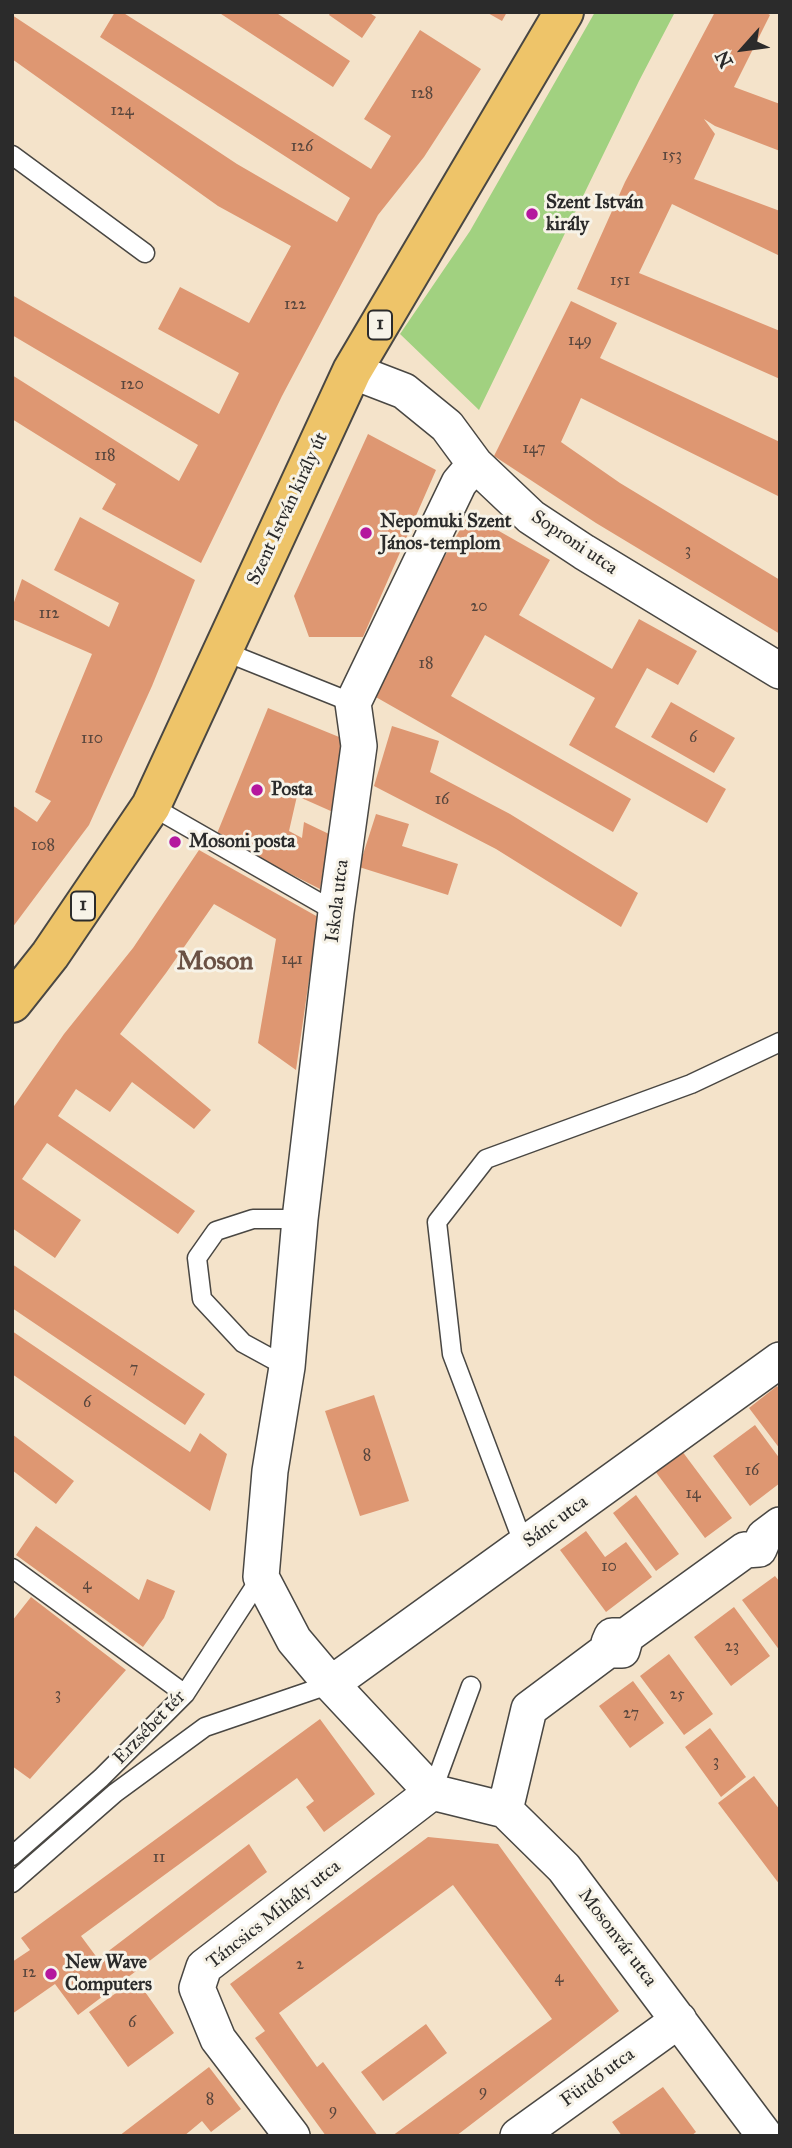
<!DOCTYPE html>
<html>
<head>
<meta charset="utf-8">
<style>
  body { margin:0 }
  #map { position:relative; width:792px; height:2148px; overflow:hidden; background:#f4e3ca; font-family:"IM FELL Great Primer",serif }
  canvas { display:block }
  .frame { position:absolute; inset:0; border:14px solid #2b2b2b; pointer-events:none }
  .north { position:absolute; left:708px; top:14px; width:70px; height:70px; -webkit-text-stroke:5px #f7f3e8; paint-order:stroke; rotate:242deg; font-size:19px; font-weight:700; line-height:28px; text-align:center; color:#2b2b2b }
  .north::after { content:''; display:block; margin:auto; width:24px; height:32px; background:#2b2b2b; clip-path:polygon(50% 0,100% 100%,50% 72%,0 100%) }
</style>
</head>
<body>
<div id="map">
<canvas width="792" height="2148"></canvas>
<div class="frame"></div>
<div class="north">N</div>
</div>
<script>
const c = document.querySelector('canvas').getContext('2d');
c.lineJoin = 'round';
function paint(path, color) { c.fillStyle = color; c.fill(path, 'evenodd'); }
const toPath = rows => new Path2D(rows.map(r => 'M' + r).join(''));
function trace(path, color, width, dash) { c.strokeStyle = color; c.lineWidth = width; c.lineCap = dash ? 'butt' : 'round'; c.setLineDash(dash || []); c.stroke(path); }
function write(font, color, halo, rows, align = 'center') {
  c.font = font + ' "IM FELL Great Primer",serif'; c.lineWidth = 6; c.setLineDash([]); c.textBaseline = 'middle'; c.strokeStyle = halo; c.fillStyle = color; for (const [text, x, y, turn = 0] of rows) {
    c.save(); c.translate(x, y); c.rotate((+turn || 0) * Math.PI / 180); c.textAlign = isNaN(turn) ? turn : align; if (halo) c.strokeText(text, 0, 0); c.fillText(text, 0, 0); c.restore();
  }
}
paint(toPath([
  [595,12,675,12,639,81,479,410,400,334,470,231]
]), '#a1d180');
paint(toPath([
  [115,12,122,12,371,169,391,136,364,119,420,30,481,69,424,157,378,215,282,396,201,563,102,509,116,484,12,419,12,375,179,481,198,445,12,335,12,295,219,414,239,373,158,329,180,287,249,323,291,246,218,206,12,59,12,15,237,164,337,222,350,198,100,37],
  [218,12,275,12,350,61,333,87],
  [331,12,368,12,376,17,362,38,329,15],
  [486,12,507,12,502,21],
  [715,12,765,12,770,15,734,87,780,104,780,151,715,126,704,119,715,134,694,179,780,211,780,256,672,204,639,273,780,331,780,379,577,289,625,182],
  [571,301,617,323,600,358,780,442,780,497,581,398,561,442,620,483,780,580,780,634,596,523,494,456],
  [368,434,436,470,363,637,309,637,294,596],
  [469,514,550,560,519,615,612,669,639,619,697,651,678,685,647,668,615,727,726,789,707,823,569,745,595,698,485,635,451,696,631,799,613,832,367,692],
  [80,517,195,580,152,686,89,825,12,928,12,805,37,822,51,801,35,792,92,654,12,619,12,608,22,579,109,627,119,603,54,570],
  [671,702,735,738,714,773,651,737],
  [268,708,344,739,333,812,297,796,289,831,302,838,304,822,329,834,320,889,216,836],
  [392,726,439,741,430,772,510,814,638,893,621,927,496,849,374,786],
  [376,814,409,824,402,846,458,864,448,895,359,867],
  [199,850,318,917,296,1070,258,1043,276,939,214,904,166,973,120,1034,211,1110,194,1129,132,1082,110,1112,76,1089,58,1116,195,1211,178,1234,47,1143,22,1179,81,1220,55,1258,12,1228,12,1109,64,1034,133,948],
  [12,1264,205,1394,185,1425,12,1308],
  [12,1331,190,1452,200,1433,227,1454,210,1511,12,1374],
  [777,1386,780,1390,780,1449,749,1408],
  [374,1395,409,1501,360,1516,325,1411],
  [755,1425,780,1459,780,1483,750,1506,713,1456],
  [12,1434,74,1481,56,1504,12,1470],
  [682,1451,732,1518,705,1538,655,1471],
  [636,1495,679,1554,656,1571,613,1513],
  [36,1526,139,1600,147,1579,175,1591,164,1618,143,1647,16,1555],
  [586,1531,605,1557,626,1542,652,1577,606,1612,560,1550],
  [775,1576,780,1582,780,1651,742,1600],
  [31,1597,126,1670,30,1779,12,1766,12,1621],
  [734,1607,770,1656,731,1686,694,1637],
  [669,1654,713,1714,684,1735,640,1676],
  [633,1681,664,1723,630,1748,599,1706],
  [320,1719,375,1794,324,1832,306,1807,314,1801,297,1778,81,1936,98,1959,249,1844,267,1872,78,2015,55,1984,12,2014,12,1962,30,1950,21,1938],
  [710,1728,746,1777,721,1797,685,1747],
  [754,1776,780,1810,780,1885,718,1803],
  [428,1837,498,1844,619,2011,456,2136,392,2136,552,2019,453,1885,279,2013,317,2067,323,2062,378,2136,326,2136,255,2038,265,2031,230,1984],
  [136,1979,174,2033,128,2067,89,2012],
  [426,2024,447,2053,383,2101,361,2072],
  [209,2067,241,2109,211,2132,202,2121,184,2136,119,2136],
  [663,2087,696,2132,691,2136,622,2136,612,2122]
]), '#de9772');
const lane = toPath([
  [12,155,145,253],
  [223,651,353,703],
  [151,806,336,912],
  [287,1367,243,1343,202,1299,197,1258,216,1231,253,1219,300,1219],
  [524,1545,452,1354,437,1222,486,1159,691,1084,780,1042],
  [12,1568,185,1694],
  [432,1792,471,1686],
  [12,1856,101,1778,185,1694,261,1577],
  [12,1883,115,1793,205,1727,331,1684]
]);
const street = toPath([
  [352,371,404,391,447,426,475,464,531,517,584,552,780,671],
  [609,1643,612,1636,626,1636,745,1550,759,1549,764,1537,780,1525],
  [331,1684,780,1360],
  [432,1792,331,1684,294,1640,261,1577,270,1471,287,1367,300,1219,336,912,359,746,353,703,459,483,475,464],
  [432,1792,505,1810,564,1868,765,2136],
  [505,1810,529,1709,608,1650,622,1650,626,1636],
  [292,2136,218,2039,197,1988,204,1967,432,1792],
  [518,2136,679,2020]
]);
const primary = toPath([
  [12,1003,50,955,151,806,352,371,564,12]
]);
trace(lane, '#494743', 21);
trace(street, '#494743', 38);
trace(primary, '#494743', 42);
trace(lane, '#fff', 18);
trace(street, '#fff', 35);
trace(primary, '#eec469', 38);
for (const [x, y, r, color] of [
  [532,214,7,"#b5179e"],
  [366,533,7,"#b5179e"],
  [257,790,7,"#b5179e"],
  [175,842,7,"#b5179e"],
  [51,1974,7,"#b5179e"]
]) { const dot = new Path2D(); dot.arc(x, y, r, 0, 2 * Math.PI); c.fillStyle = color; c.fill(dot); trace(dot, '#f7f3e8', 2.5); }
write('16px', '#58463d', null, [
  ["128",422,94],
  ["124",122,111],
  ["126",302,147],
  ["153",672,156],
  ["151",620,281],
  ["122",295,305],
  ["149",580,341],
  ["120",132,385],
  ["147",534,449],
  ["118",105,456],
  ["3",688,551],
  ["20",479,607],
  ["112",49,614],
  ["18",426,664],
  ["6",693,738],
  ["110",92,739],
  ["16",442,800],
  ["108",43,846],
  ["141",292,960],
  ["7",134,1369],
  ["6",87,1403],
  ["8",367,1456],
  ["16",752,1471],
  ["14",693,1494],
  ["10",609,1567],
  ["4",87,1585],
  ["23",732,1647],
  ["3",58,1695],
  ["25",677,1695],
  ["27",631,1714],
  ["3",716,1762],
  ["11",159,1858],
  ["2",300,1965],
  ["12",29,1973],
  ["4",559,1978],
  ["6",132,2023],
  ["9",483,2092],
  ["8",210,2100],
  ["9",333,2111]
]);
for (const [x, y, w] of [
  [380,325,24],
  [83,906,24]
]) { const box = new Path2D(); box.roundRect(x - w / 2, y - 14.5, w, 29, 5); c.fillStyle = '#f7f3e8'; c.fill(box); trace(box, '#2b2b2b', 2); }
write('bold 18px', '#2b2b2b', null, [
  ["1",380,325],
  ["1",83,906]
]);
write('bold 19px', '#2b2b2b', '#f7f3e8', [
  ["Szent István",546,203],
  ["király",546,225],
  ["Nepomuki Szent",380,522],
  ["János-templom",380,544],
  ["Posta",271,790],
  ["Mosoni posta",189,842],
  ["New Wave",65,1963],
  ["Computers",65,1985]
], 'left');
write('19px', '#2b2b2b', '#f7f3e8', [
  ["Szent István király út",288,509,-65],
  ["Soproni utca",574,543,34],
  ["Iskola utca",338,901,-83],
  ["Sánc utca",556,1522,-36],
  ["Erzsébet tér",150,1728,-46],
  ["Táncsics Mihály utca",274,1915,-38],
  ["Mosonvár utca",617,1938,53],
  ["Fürdő utca",598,2078,-36]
]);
write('bold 26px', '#6a5144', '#f7f3e8', [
  ["Moson",215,963]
]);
</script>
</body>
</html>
